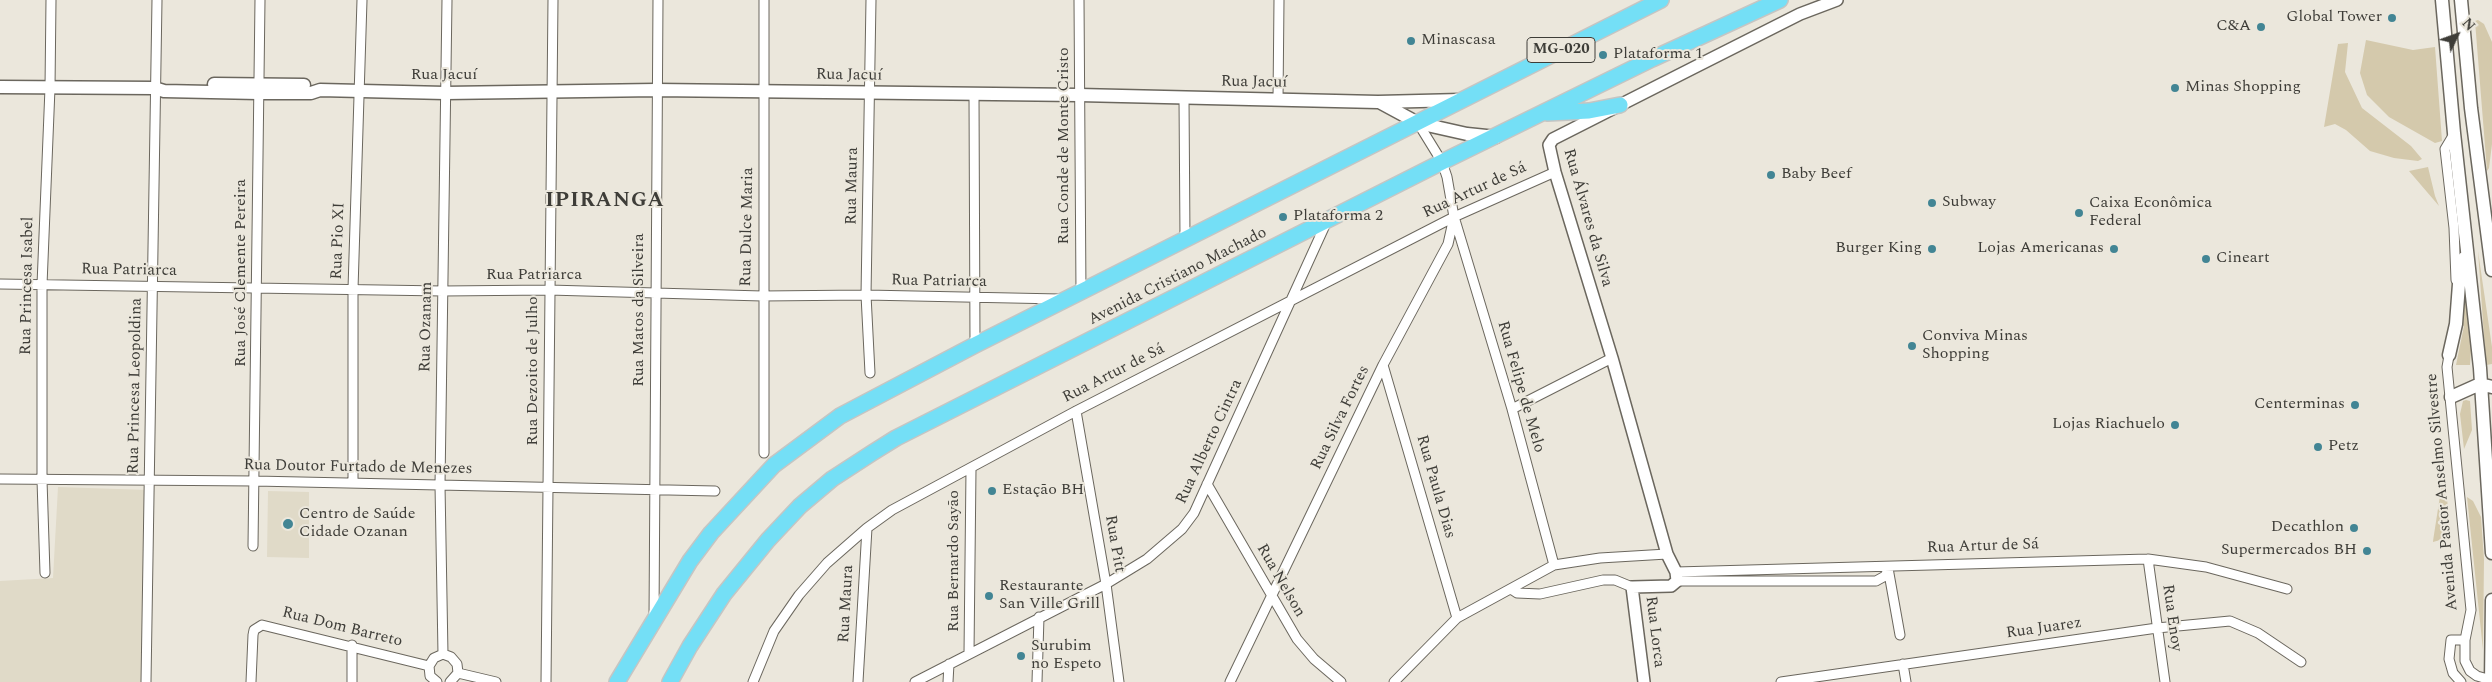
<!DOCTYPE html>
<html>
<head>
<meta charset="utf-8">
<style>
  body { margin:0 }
  #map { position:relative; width:2492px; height:682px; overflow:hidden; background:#ebe7dc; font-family:Spectral,serif }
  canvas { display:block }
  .north { position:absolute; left:2432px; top:10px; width:50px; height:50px; -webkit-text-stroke:4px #ebe7dc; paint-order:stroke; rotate:48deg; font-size:14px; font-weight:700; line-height:20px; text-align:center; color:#3e3d38 }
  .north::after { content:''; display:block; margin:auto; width:18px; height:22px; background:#3e3d38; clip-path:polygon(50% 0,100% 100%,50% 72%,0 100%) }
</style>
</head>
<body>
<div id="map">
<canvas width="2492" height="682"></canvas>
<div class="north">N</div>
</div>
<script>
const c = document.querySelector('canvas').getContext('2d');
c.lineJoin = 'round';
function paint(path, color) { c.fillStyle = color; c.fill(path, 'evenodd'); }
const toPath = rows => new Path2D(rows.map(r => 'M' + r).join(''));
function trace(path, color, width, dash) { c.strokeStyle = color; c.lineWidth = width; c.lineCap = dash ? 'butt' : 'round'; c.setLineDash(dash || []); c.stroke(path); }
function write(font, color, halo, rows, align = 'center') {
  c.font = font + ' Spectral,serif'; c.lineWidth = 4; c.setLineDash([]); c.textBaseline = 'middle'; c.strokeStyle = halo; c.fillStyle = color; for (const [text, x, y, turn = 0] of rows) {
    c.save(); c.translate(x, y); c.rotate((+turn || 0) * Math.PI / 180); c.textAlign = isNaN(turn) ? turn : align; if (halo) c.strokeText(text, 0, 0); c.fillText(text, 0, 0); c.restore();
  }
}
paint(toPath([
  [58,487,148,490,146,601,141,682,0,682,0,581,53,578],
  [268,491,309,492,309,558,267,557]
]), '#e0dac8');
paint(toPath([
  [2478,20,2484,24,2492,42,2492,144,2489,168,2487,171,2475,21],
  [2366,40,2413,50,2435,47,2442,141,2435,143,2389,117,2367,95,2360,73],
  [2348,43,2345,72,2362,108,2411,146,2422,159,2418,161,2394,158,2370,151,2346,130,2335,124,2324,127,2338,44],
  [2428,167,2435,196,2439,206,2409,171],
  [2478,251,2492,347,2492,364,2486,365],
  [2464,285,2471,350,2470,365,2456,365,2464,326,2461,325],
  [2466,400,2470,401,2472,430,2464,449,2460,414,2463,401],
  [2444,470,2451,537,2433,542,2433,541],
  [2467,497,2473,501,2481,517,2484,559,2483,650]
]), '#d4c9ac');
const minor = toPath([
  [764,0,764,453],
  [1079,0,1081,293],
  [974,94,975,345],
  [1184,98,1185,239],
  [1278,100,1279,0],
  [2454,134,2445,149,2454,228,2456,280],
  [1455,220,1512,409,1554,565],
  [0,284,443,291,549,290,762,296,866,295,1060,299],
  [2450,350,2447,367,2471,610,2465,640,2465,661,2470,671,2477,676,2491,680],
  [1383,365,1457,618],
  [870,373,866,295,871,0],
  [1512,409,1612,358],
  [1076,411,1106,584,1119,682],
  [0,479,255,481,715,491],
  [353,483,353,289,362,0],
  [1207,484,1297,639,1314,659,1341,682],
  [253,546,260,0],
  [2148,559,2165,682],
  [1888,568,1900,635],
  [1676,572,2148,559,2206,567,2287,589],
  [45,573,42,480,42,285,50,88,51,0],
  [1677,581,1876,581,1885,576,1888,570],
  [1511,589,1517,593,1540,594,1603,580,1615,580,1632,587],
  [654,617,658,0],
  [969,653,971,469],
  [443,654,440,485,447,0],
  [1903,664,1906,682],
  [458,673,496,682],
  [146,682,157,0],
  [251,682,253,635,254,630,262,625,429,666],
  [352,682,352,645],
  [437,682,430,676,429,666,434,658,443,654,451,657,457,664,458,673,450,682],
  [546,682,553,0],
  [753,682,774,631,799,595,827,563,867,528,892,510,1076,411,1454,217,1555,172],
  [858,682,867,528],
  [915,682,1106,584,1147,559,1182,529,1194,513,1327,221],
  [948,682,949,664],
  [1037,682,1039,617],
  [1230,682,1383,365,1448,244,1454,217,1447,177,1442,162,1418,123],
  [1394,682,1457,618,1554,565,1600,558,1667,554],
  [1781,682,2157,628,2230,621,2258,633,2301,662],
  [2461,682,2453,673,2449,659,2451,640,2465,640]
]);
const tertiary = toPath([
  [1644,682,1632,587,1671,586,1677,581,1676,572,1667,554,1612,358,1555,172,1549,145,1553,139,1693,68,1800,14,1837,0]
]);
const secondary = toPath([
  [2442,0,2454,133,2480,368,2492,553],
  [2461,0,2471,108,2492,270],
  [214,84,304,85],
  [0,87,154,88,164,91,258,93,311,93,320,90,445,93,656,90,1079,95,1378,102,1461,100],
  [1381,103,1418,123,1467,134,1496,137],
  [2449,355,2456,324,2459,284,2464,258],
  [2451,397,2480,384,2492,387],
  [2491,682,2492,600]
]);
const trunk = toPath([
  [1547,113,1589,111,1620,105],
  [617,682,690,561,711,533,774,465,840,416,975,345,1661,0],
  [670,682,690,646,724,594,768,540,800,506,832,479,872,453,896,438,1442,162,1652,59,1780,0]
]);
trace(minor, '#6b675e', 11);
trace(tertiary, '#6b675e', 14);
trace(secondary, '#6b675e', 15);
trace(trunk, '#c5c5c3', 18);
trace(minor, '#fff', 9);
trace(tertiary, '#fff', 11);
trace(secondary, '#fff', 12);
trace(trunk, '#74dff6', 15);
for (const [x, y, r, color] of [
  [2392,18,5,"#428594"],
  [2261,27,5,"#428594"],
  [1411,41,5,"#428594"],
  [1603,55,5,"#428594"],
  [2175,88,5,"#428594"],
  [1771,175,5,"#428594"],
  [1932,203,5,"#428594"],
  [2079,213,5,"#428594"],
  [1283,217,5,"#428594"],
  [1932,249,5,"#428594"],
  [2114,249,5,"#428594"],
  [2206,259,5,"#428594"],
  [1912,346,5,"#428594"],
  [2355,405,5,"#428594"],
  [2175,425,5,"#428594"],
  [2318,447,5,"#428594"],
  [992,491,5,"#428594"],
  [288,524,6,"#428594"],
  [2354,528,5,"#428594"],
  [2367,551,5,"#428594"],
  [989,596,5,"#428594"],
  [1021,656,5,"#428594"]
]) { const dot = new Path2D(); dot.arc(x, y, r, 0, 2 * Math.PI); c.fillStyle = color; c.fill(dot); trace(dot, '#ebe7dc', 2); }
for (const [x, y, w] of [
  [1561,50,68]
]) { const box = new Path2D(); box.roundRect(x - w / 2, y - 12.5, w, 25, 4); c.fillStyle = '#ebe7dc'; c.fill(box); trace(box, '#3e3d38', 1); }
write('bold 15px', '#3e3d38', null, [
  ["MG-020",1561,50]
]);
write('16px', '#3e3d38', '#ebe7dc', [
  ["Global Tower",2382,18,"right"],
  ["C&A",2251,27,"right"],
  ["Minascasa",1421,41],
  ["Plataforma 1",1613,55],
  ["Minas Shopping",2185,88],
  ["Baby Beef",1781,175],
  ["Subway",1942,203],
  ["Caixa Econômica",2089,204],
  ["Federal",2089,222],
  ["Plataforma 2",1293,217],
  ["Burger King",1922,249,"right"],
  ["Lojas Americanas",2104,249,"right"],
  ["Cineart",2216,259],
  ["Conviva Minas",1922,337],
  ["Shopping",1922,355],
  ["Centerminas",2345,405,"right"],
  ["Lojas Riachuelo",2165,425,"right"],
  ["Petz",2328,447],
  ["Estação BH",1002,491],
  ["Centro de Saúde",299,515],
  ["Cidade Ozanan",299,533],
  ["Decathlon",2344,528,"right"],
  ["Supermercados BH",2357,551,"right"],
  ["Restaurante",999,587],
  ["San Ville Grill",999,605],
  ["Surubim",1031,647],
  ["no Espeto",1031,665]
], 'left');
write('16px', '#3e3d38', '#ebe7dc', [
  ["Rua Jacuí",444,76],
  ["Rua Jacuí",849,76,1],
  ["Rua Jacuí",1254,83,1],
  ["Rua Conde de Monte Cristo",1065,146,-90],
  ["Rua Maura",853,186,-89],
  ["Rua Artur de Sá",1475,191,-25],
  ["Rua Álvares da Silva",1587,218,74],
  ["Rua Dulce Maria",748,227,-89],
  ["Rua Pio XI",339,241,-88],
  ["Rua Patriarca",129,271,1],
  ["Rua José Clemente Pereira",242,273,-90],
  ["Rua Patriarca",534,276],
  ["Avenida Cristiano Machado",1178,277,-27],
  ["Rua Patriarca",939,282,1],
  ["Rua Princesa Isabel",28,286,-89],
  ["Rua Matos da Silveira",640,310,-90],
  ["Rua Ozanam",427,327,-89],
  ["Rua Dezoito de Julho",534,371,-90],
  ["Rua Artur de Sá",1114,374,-27],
  ["Rua Princesa Leopoldina",136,386,-89],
  ["Rua Felipe de Melo",1520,387,74],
  ["Rua Silva Fortes",1341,418,-64],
  ["Rua Alberto Cintra",1210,442,-65],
  ["Rua Doutor Furtado de Menezes",358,468,1],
  ["Rua Paula Dias",1435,487,74],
  ["Avenida Pastor Anselmo Silvestre",2443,492,-95],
  ["Rua Pitt",1114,544,80],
  ["Rua Artur de Sá",1983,547,-2],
  ["Rua Bernardo Sayão",955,561,-90],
  ["Rua Nelson",1280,581,60],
  ["Rua Maura",847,604,-87],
  ["Rua Enoy",2171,618,82],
  ["Rua Dom Barreto",342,628,14],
  ["Rua Juarez",2044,629,-8],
  ["Rua Lorca",1654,632,83]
]);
c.letterSpacing = '1px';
write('bold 21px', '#3e3d38', '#ebe7dc', [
  ["IPIRANGA",605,202]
]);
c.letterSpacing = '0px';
</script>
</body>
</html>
